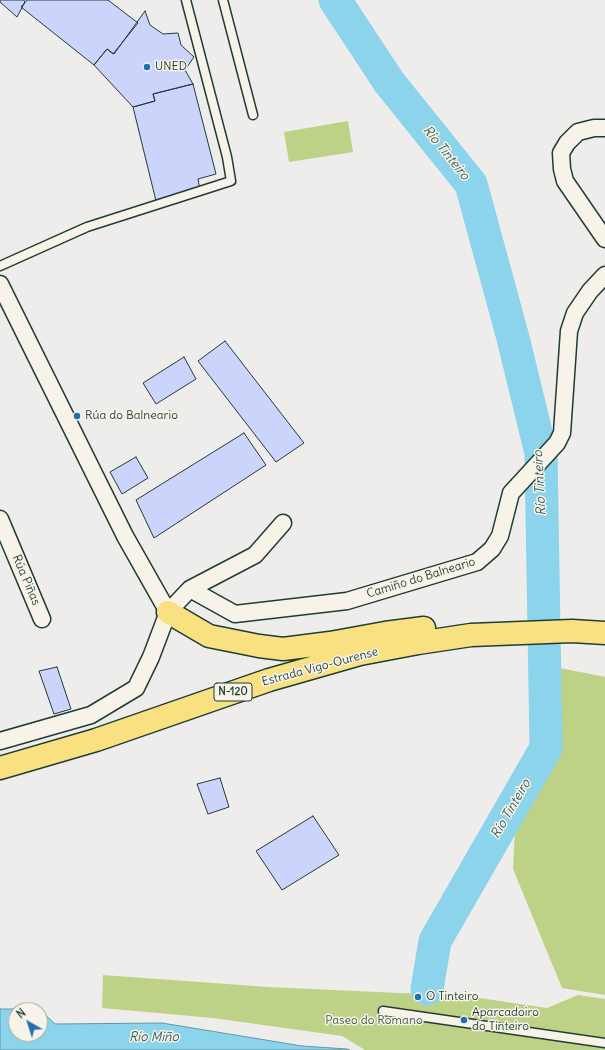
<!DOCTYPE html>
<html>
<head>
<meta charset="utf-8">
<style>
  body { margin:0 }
  #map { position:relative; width:605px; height:1050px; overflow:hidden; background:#eeedec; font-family:Delius,sans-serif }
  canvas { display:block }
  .north { position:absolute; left:8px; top:1002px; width:40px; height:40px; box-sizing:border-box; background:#f7f3e8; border:1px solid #a1aaa0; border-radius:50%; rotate:321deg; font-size:11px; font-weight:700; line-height:16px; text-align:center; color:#1f3d34 }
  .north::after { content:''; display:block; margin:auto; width:14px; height:18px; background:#1f6fb2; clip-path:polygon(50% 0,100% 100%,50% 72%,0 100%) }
</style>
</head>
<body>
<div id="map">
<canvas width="605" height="1050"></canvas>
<div class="north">N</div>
</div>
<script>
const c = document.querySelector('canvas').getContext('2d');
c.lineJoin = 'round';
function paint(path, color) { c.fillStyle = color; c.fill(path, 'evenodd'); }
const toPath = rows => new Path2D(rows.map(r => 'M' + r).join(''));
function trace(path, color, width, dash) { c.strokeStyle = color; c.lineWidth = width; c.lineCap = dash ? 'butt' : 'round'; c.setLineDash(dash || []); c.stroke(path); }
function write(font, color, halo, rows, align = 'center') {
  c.font = font + ' Delius,sans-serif'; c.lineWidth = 3; c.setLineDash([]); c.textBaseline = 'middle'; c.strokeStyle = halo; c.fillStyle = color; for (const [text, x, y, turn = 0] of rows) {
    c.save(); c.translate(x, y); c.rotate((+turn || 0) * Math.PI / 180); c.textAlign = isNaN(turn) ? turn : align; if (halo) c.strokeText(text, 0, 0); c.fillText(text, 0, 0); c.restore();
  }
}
paint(toPath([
  [348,121,353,152,289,162,284,132],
  [550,666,605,677,605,995,562,988,513,869,516,808,558,748],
  [103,975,268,987,466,996,547,1008,578,995,605,999,605,1050,365,1050,342,1036,213,1018,102,1008]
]), '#bdd287');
const water = toPath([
  [0,1009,38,1009,40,1010,16,1010,16,1034,40,1034,40,1010,55,1024,162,1023,302,1046,347,1049,350,1050,0,1050,0,1009]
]);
paint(water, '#8bd4ec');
trace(water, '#6098a2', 1);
trace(toPath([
  [335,0,389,82,471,184,513,338,541,453,546,748,435,941,427,989]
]), '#8bd4ec', 33);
const building = toPath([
  [0,0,24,0,25,2,17,17,0,2,0,0],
  [27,0,108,0,138,23,113,54,107,49,94,65,21,7,27,0],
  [145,11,150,25,163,34,178,33,181,45,194,57,185,70,193,84,153,94,155,101,133,107,94,65,107,49,114,54,145,11],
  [193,84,216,174,198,179,200,190,156,201,133,107,155,101,153,94,193,84],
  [225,341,304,443,276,462,198,361,225,341],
  [184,357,196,379,156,404,143,383,184,357],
  [244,433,266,465,154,538,136,500,244,433],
  [136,457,148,478,122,494,110,472,136,457],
  [57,667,71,709,54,714,39,671,57,667],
  [220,778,229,807,208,814,197,784,220,778],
  [313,816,339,855,282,890,256,851,313,816]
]);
paint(building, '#ccd4fc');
trace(building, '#1f3d34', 1);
const service = toPath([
  [223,0,253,115],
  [0,266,87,227,231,181,227,157,186,0],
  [383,1011,605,1043]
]);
const minor = toPath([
  [605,128,594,128,578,132,567,143,561,153,562,169,565,181,605,239],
  [0,284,125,536,168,612],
  [0,519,42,619],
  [190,589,235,614,347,601,477,562,492,549,500,536,511,493,557,443,562,433,569,331,575,313,590,291,605,275],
  [0,741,91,715,136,688,151,657,168,612,190,589,255,555,283,523]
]);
const trunk = toPath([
  [168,612,209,636,259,646,283,649,330,643,385,633,424,628],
  [0,768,96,740,269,680,360,654,418,643,471,635,572,631,605,633]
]);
trace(service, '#1f3d34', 11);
trace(minor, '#1f3d34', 19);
trace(trunk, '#1f3d34', 25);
trace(service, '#f7f3e8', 8);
trace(minor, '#f7f3e8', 16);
trace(trunk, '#f9e181', 22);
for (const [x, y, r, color] of [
  [147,67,4,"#1f6fb2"],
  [77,416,4,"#1f6fb2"],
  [418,997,4,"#1f6fb2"],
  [464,1020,4,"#1f6fb2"]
]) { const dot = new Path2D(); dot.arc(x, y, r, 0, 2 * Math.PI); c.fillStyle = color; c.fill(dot); trace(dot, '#f7f3e8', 1.5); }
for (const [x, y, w] of [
  [233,692,38]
]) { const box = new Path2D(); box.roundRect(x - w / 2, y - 9, w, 18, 3); c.fillStyle = '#f7f3e8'; c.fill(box); trace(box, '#1f3d34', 1); }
write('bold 11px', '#1f3d34', null, [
  ["N-120",233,692]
]);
write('12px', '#1f3d34', '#f7f3e8', [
  ["UNED",155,67],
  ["Rúa do Balneario",85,416],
  ["O Tinteiro",426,997],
  ["Aparcadoiro",472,1013],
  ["do Tinteiro",472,1027]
], 'left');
write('12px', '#1f3d34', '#f7f3e8', [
  ["Camiño do Balneario",421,578,-17],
  ["Rúa Piñas",26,580,67],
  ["Estrada Vigo-Ourense",320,667,-15]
]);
write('12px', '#3f5b45', '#f7f3e8', [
  ["Paseo do Romano",374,1021]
]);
write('italic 13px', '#355b59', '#f7f3e8', [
  ["Río Tinteiro",446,153,51],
  ["Río Tinteiro",540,483,-93],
  ["Río Tinteiro",511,809,-60],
  ["Río Miño",154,1037]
]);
</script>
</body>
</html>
